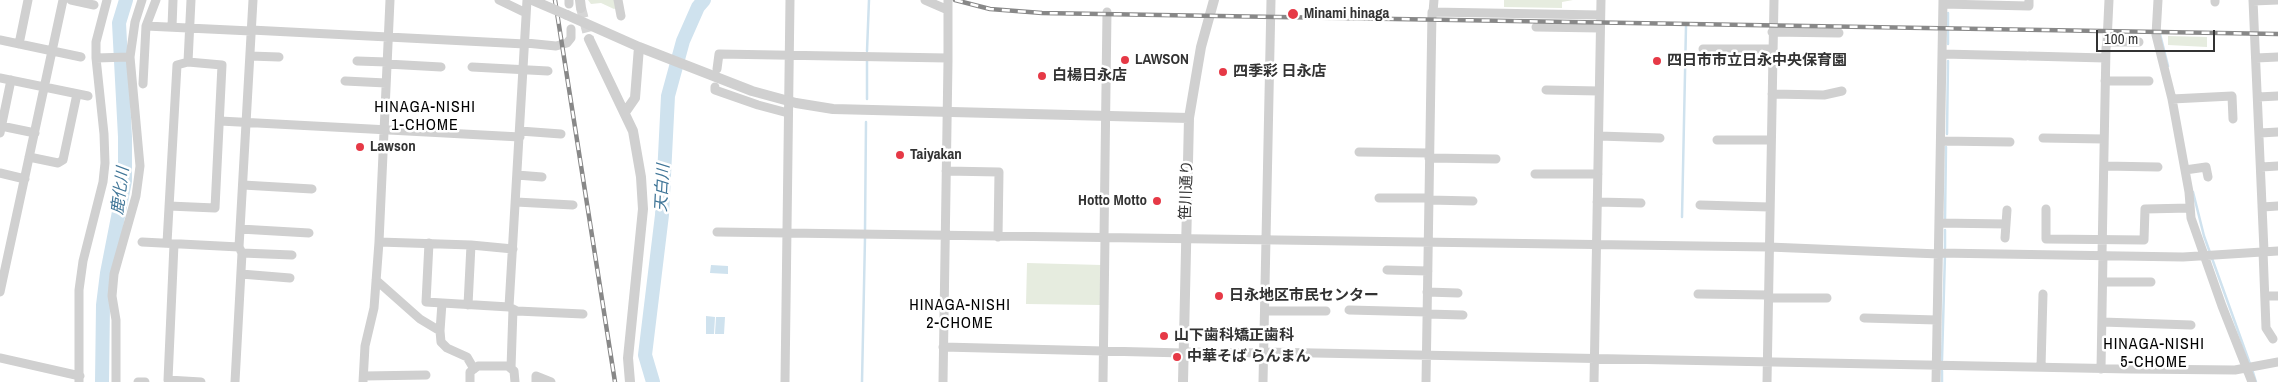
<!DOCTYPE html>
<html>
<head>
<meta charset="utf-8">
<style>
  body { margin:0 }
  #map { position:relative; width:2278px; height:382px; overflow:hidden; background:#fff; font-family:"Archivo Narrow",sans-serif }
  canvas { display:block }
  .scale { position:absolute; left:2096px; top:30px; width:119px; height:22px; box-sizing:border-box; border:2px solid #333; border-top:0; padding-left:6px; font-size:15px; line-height:18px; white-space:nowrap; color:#333; -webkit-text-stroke:4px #fff; paint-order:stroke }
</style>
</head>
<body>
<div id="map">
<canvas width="2278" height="382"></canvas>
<div class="scale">100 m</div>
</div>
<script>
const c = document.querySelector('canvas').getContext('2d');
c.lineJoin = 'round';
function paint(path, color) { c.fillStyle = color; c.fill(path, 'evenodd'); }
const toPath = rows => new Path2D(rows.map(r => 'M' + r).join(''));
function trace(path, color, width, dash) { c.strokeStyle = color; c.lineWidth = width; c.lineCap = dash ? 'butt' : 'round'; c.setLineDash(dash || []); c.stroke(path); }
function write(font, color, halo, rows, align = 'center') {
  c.font = font + ' "Archivo Narrow","Noto Sans JP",sans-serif'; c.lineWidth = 5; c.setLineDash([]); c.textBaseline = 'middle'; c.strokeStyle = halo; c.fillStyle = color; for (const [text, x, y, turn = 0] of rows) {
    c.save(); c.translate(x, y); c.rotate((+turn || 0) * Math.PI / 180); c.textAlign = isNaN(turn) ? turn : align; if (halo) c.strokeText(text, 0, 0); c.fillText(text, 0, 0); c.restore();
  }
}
paint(toPath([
  [588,0,615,0,617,8,614,9,601,3,591,4],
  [1504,0,1573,0,1562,2,1562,8,1504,7],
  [2168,36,2207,37,2207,47,2168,45],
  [1027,263,1102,265,1101,305,1026,304]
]), '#e6ecdf');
paint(toPath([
  [711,265,728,266,728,274,710,273],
  [706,316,715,317,714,334,706,334],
  [716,317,725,317,724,334,715,334]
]), '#cfe2ee');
trace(toPath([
  [1948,26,1948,13],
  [2160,34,2168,66],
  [1948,44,1948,31],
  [867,51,869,0],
  [867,99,867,60],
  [1947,134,1948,61],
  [2193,192,2204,236,2250,364],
  [1682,217,1686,26],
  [1945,220,1946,147],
  [865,230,866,122],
  [1945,248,1945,230],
  [1942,360,1945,254],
  [2252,369,2256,382],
  [862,382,865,238],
  [1942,382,1942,371]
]), '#cfe2ee', 2.5);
trace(toPath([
  [102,382,103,305,107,273,125,181,125,137,119,23,126,0],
  [653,382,645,355,662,215,668,96,683,41,698,7,704,0]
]), '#cfe2ee', 14);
trace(toPath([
  [581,8,589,39]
]), '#d6d6d6', 10, [10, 5]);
trace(toPath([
  [71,0,94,5],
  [499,0,526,13],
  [569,0,569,4],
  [618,0,621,16],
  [925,0,948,10],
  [2158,0,2156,35,2172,99,2189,192,2191,218,2222,306,2252,382],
  [2253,0,2264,251],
  [2253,1,2278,0],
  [2215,2,2215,0],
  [1943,4,2029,6,2029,0],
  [1433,12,1434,0],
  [146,26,251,31],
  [172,27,173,0],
  [1536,27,1600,28],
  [251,30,525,44],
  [1772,32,1839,33],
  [0,40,81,57],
  [2107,42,2109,0],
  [526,43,556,46,567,43,571,38,571,29],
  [19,44,28,0],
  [1703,49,1772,49],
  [1943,54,2026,56],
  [250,56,279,57],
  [2029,56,2105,58],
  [96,58,130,57],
  [2256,58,2278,57],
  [357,61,387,62],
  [387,64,441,67],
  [472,67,548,71],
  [717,69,719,54,947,58],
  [0,78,88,96],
  [345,81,386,83],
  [2105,81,2149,81],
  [143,84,146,26,156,0],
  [715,87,715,90,758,105,788,113],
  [1546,90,1599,91],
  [1772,94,1824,95,1842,91],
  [2258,97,2278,96],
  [2172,99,2232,96,2233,119],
  [220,121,520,137],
  [1,126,35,133],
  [520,131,561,134],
  [0,133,11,80],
  [2260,133,2278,132],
  [1599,136,1660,138],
  [2043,138,2104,139],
  [1717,140,1771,140],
  [1941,141,2010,142],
  [1359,152,1429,153],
  [29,157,58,163,63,160,77,94],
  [1429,158,1496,159],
  [2104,166,2158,167],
  [2261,167,2278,166],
  [2185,170,2206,167,2208,177],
  [946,171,999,172,998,237],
  [0,173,25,179],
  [1535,174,1598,174],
  [517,175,542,177],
  [243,185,312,189],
  [1379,198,1429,198],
  [1429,200,1473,201],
  [516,202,573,205],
  [1597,202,1641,203],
  [1700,205,1769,207],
  [169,206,215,208,222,65,188,62],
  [2262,207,2278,206],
  [2046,209,2046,239,2144,240,2145,209,2190,208],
  [1939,223,2006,224],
  [240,229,309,233],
  [717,232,1769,247,1939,254],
  [1104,238,1107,12],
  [2005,238,2007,210],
  [142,242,239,247],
  [379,242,471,245,513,249],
  [167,243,177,65,188,62,191,0],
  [429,243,426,302,509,307,527,0],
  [174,244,168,380,201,382],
  [2263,251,2266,328,2273,339],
  [242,253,292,255],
  [1939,253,2183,257,2278,251],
  [2102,255,2106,48,2107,42,2139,42],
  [1387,270,1428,271],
  [241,274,290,278],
  [376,280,420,319,440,331,441,342,447,348,467,357,474,369],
  [2103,282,2151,282],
  [0,292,63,0],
  [1427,292,1458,293],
  [1698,294,1768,295],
  [2265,296,2278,296],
  [1768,298,1827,298],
  [468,305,471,245],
  [509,307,517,311,583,314],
  [1349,310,1427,312],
  [1265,311,1326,311],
  [1427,314,1463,315],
  [1864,318,1937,320],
  [2102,322,2191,325],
  [440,331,442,303],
  [943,347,1184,353],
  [1184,352,1264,353],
  [1264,352,2130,369,2235,370,2278,362],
  [0,358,80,376],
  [2041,367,2043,294],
  [511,368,513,309],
  [2101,369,2103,255],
  [364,376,426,375],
  [79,382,79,290,83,261,103,182,105,163,104,134,96,58,96,42,107,0],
  [116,382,116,320,112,296,114,274,136,196,140,166,130,57,135,22,142,0],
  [138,382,145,382],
  [235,382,242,253,239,247,253,0],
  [363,382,365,346,374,308,379,242,390,0],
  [470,382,470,372,478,366,508,366,514,371,515,382],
  [536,382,536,376,551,382],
  [785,382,790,0],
  [943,382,948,61,948,0],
  [1103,382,1105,238],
  [1263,382,1271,0],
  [1426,382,1432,12,1600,15],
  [1594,382,1601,0],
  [1767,382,1774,0],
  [1936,382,1943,0]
]), '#d0d0d0', 9);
trace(toPath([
  [580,0,581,8],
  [567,15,639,47,752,91,796,103,833,109,1189,118],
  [589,39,633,131,641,177,643,209,628,358,630,382],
  [626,111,635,98,639,47],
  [1183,382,1189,118,1201,47,1214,0]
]), '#d0d0d0', 10);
const rail = toPath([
  [555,0,615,382],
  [955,0,990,9,1042,13,2278,34]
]);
trace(rail, '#888', 4.5);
trace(rail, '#fff', 2.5, [8]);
trace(toPath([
  [532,0,567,15]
]), '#d0d0d0', 10);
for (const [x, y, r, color] of [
  [1293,14,6,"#e63946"],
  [1125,60,5,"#e63946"],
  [1657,61,5,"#e63946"],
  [1223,72,5,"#e63946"],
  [1042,76,5,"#e63946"],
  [360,147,5,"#e63946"],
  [900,155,5,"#e63946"],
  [1157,201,5,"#e63946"],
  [1219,296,5,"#e63946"],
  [1164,336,5,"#e63946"],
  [1177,357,5,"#e63946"]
]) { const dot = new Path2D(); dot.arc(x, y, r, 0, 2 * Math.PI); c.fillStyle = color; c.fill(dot); trace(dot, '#fff', 2); }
write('bold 15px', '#333', '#fff', [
  ["Minami hinaga",1304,14],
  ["LAWSON",1135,60],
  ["四日市市立日永中央保育園",1667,61],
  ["四季彩 日永店",1233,72],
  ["白楊日永店",1052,76],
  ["Lawson",370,147],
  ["Taiyakan",910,155],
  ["Hotto Motto",1147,201,"right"],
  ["日永地区市民センター",1229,296],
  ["山下歯科矯正歯科",1174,336],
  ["中華そば らんまん",1187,357]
], 'left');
write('15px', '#333', '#fff', [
  ["笹川通り",1187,190,-88]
]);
c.letterSpacing = '1px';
write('16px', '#000', '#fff', [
  ["HINAGA-NISHI",425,108],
  ["1-CHOME",425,126],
  ["HINAGA-NISHI",960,306],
  ["2-CHOME",960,324],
  ["HINAGA-NISHI",2154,345],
  ["5-CHOME",2154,363]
]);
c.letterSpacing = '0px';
write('italic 16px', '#3f7597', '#fff', [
  ["天白川",663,188,-87],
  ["鹿化川",121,191,-83]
]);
</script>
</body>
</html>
